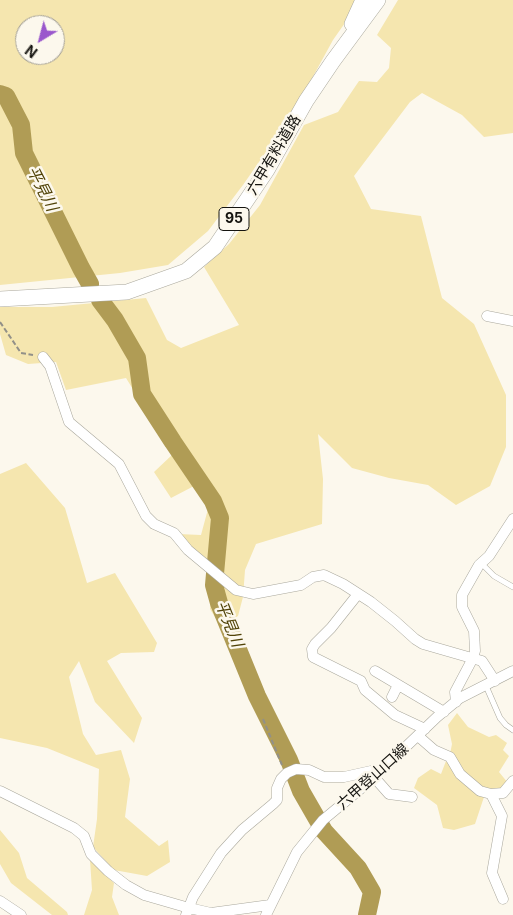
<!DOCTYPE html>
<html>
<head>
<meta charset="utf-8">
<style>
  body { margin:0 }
  #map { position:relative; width:513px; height:915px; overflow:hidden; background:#fcf8ed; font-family:Inter,sans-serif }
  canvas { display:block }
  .north { position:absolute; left:15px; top:15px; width:50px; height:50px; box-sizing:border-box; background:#fcf8ed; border:1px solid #a09d95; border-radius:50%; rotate:217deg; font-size:14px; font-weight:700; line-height:20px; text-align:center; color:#151410 }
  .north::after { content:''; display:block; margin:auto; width:18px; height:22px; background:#9a57cc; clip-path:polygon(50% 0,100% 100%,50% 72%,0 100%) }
</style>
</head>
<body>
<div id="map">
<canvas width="513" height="915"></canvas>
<div class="north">N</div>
</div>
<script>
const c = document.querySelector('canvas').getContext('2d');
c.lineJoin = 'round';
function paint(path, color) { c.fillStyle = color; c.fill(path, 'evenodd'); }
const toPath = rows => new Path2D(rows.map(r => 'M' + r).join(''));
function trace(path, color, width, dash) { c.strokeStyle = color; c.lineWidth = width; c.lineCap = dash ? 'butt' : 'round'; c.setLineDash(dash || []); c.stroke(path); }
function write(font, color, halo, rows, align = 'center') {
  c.font = font + ' Inter,"Noto Sans JP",sans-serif'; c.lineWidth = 5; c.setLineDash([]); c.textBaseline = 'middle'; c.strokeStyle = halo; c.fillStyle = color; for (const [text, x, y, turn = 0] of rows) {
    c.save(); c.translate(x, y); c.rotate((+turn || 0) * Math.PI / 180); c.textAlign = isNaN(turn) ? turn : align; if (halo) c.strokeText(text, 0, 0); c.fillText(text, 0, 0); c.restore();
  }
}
paint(toPath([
  [0,0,361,0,333,40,293,113,243,185,208,231,168,265,120,273,0,285],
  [25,25,55,25,55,55,25,55],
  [398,0,513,0,513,133,484,137,462,115,422,93,410,102,354,176,371,209,421,216,442,298,474,324,506,395,506,447,490,486,456,505,428,485,389,478,352,468,318,434,323,479,322,524,256,544,245,570,243,597,238,616,221,627,210,609,213,569,178,534,201,535,208,509,194,486,171,498,154,472,173,454,126,378,66,390,56,362,28,364,6,355,0,334,0,307,52,307,146,298,167,340,181,348,239,325,204,267,229,244,260,205,304,125,338,112,359,81,377,82,389,68,391,48,377,35],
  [26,463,65,508,87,583,115,573,157,643,154,652,121,653,107,661,142,718,134,743,95,702,79,661,69,677,83,734,96,755,121,750,130,779,125,817,159,846,168,840,170,862,147,876,114,870,93,847,97,819,99,769,47,748,0,738,0,474],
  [457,713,468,727,489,737,496,735,507,743,503,750,509,756,499,772,508,783,501,793,489,791,461,772,450,754,452,744,448,725],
  [446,761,467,785,484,797,475,824,454,830,443,828,437,805,414,788,418,778,431,769,441,774],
  [0,830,19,853,27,878,67,912,68,915,52,915,11,883,0,864],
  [90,860,114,883,112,897,119,915,84,915,92,890]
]), '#f5e6af');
trace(toPath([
  [0,94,6,96,21,125,24,153,81,268,90,284],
  [100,300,115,320,137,358,142,394,173,442,213,501,220,518,214,585,219,603,257,696,289,760,301,791,324,831,358,868,372,892,367,915]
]), '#b09c55', 18);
const service = toPath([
  [481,563,494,576,513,587],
  [486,686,500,718,506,725,513,730]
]);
const minor = toPath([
  [487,316,513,321],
  [43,357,50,366,69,422,119,464,146,516,154,524,174,533,188,550,236,590,253,594,301,585,313,577,324,575,343,584,371,602,395,621,415,639,423,644,482,661,495,681],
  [358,594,331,628,315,644,312,649,313,657,361,681,365,690,395,715,425,729],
  [375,671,444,712],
  [392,697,398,685],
  [456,702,455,692,473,658,475,651,474,631,462,607,462,595,479,565,489,556,513,519],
  [418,736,434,750,450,757,460,774,480,791,491,794,503,793,513,781],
  [374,777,389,794,412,797],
  [0,791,74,828,84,836,91,854,108,871,126,885,144,895,189,908,211,913,270,905],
  [491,794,502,816,492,873,503,899],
  [0,901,21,915],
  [186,915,193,897,221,853,242,830,273,804,277,800,277,788,281,779,287,773,296,769,309,770,324,777,344,777,371,771,378,773],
  [266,915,297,852,323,820,370,781,437,717,460,698,513,671]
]);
const primary = toPath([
  [352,24,363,0],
  [0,299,127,292,186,271,215,247,267,170,306,101,333,61,378,0]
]);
trace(service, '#aaa89d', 6);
trace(minor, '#aaa89d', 11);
trace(primary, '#aaa89d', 16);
trace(toPath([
  [0,322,21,353,33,355],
  [263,719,282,765]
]), '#929088', 2, [5, 2.5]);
trace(service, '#fff', 5);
trace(minor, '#fff', 10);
trace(primary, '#fff', 15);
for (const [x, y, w] of [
  [234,219,30]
]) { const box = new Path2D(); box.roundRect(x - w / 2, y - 11.5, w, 23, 4); c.fillStyle = '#fcf8ed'; c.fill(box); trace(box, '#151410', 1); }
write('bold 14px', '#151410', null, [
  ["95",234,219]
]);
write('15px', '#151410', '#fcf8ed', [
  ["六甲有料道路",274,155,-59],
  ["六甲登山口線",373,777,-42]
]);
write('italic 16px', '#514308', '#fcf8ed', [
  ["平見川",42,189,63],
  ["平見川",229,624,68]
]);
</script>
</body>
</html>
